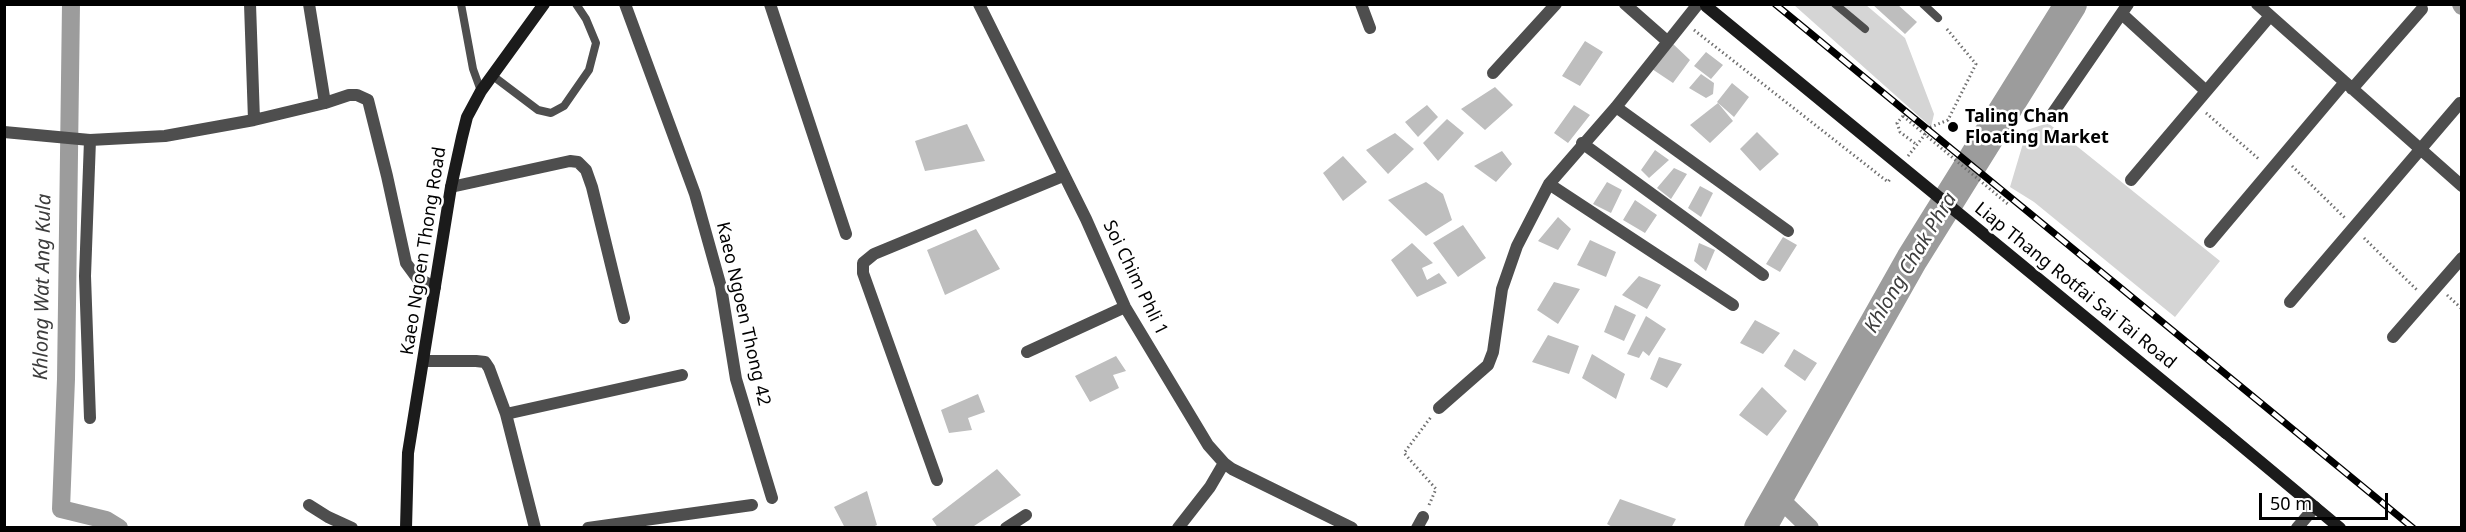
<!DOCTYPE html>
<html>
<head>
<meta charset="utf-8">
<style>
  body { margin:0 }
  #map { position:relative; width:2466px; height:532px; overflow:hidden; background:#fff; font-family:"Noto Sans",sans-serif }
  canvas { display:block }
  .frame { position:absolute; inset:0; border:6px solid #000; pointer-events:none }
  .scale { position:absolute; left:2259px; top:493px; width:129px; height:27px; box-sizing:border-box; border:3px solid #000; border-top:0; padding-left:8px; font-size:18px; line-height:21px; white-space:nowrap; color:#000; -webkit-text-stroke:4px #fff; paint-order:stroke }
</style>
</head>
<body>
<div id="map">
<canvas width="2466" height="532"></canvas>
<div class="frame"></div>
<div class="scale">50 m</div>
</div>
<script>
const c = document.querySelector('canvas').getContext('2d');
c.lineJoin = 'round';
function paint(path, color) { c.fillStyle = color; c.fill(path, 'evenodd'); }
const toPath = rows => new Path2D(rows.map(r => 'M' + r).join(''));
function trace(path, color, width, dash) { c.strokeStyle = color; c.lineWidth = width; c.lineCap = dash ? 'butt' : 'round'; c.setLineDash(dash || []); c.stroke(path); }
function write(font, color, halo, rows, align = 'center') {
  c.font = font + ' "Noto Sans",sans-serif'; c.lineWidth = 5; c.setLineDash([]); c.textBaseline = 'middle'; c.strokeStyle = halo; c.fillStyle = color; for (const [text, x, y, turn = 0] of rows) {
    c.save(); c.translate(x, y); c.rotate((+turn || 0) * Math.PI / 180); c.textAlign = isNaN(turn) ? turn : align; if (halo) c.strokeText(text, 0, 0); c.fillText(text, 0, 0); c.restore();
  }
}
paint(toPath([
  [1794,5,1866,5,1905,38,1934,114,1931,127],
  [2048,123,2220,261,2175,317,2034,202,2010,187,2027,130]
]), '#d5d5d5');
trace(toPath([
  [71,4,66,379,61,509,106,520,119,528],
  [2461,4,2462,6],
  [1778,497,1810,528]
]), '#9c9c9c', 18);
trace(toPath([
  [1760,528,1912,259,2071,4]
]), '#9c9c9c', 32);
paint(toPath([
  [1872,4,1897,4,1917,22,1905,34],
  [1585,41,1603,52,1580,86,1562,76],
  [1671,42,1690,60,1673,83,1649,67],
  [1706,52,1723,65,1711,79,1694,66],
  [1701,74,1714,83,1713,94,1706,98,1689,88],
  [1732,83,1749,97,1734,117,1717,102],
  [1495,87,1513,105,1485,130,1461,109],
  [1718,103,1733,121,1710,143,1690,125],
  [1427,105,1438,117,1418,137,1405,122],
  [1574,105,1590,115,1568,143,1554,133],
  [1447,119,1464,133,1438,161,1423,143],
  [967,124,985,161,925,171,915,141],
  [1757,132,1779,154,1760,171,1740,149],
  [1395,133,1414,149,1388,174,1366,150],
  [1655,150,1669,160,1649,178,1641,170],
  [1502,151,1512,164,1496,182,1474,166],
  [1343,156,1367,182,1343,201,1323,173],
  [1674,168,1687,174,1671,199,1657,188],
  [1426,182,1443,194,1452,220,1426,236,1388,200],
  [1607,182,1622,190,1611,213,1593,204],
  [1700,186,1713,193,1701,217,1688,208],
  [1635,200,1657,215,1645,233,1623,220],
  [1558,217,1571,229,1558,250,1538,241],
  [1463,225,1486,258,1458,277,1433,243],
  [976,229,1000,269,945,295,927,250],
  [1783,237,1797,245,1780,272,1766,264],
  [1590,240,1616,252,1606,277,1577,265],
  [1412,243,1433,263,1422,268,1427,280,1439,273,1447,283,1417,297,1391,260],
  [1699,243,1715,250,1706,271,1694,261],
  [1639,276,1661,285,1647,309,1622,295],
  [1554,282,1580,289,1558,324,1537,310],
  [1615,305,1636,315,1624,341,1604,332],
  [1646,316,1666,329,1649,356,1643,351,1639,358,1627,354],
  [1755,320,1780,333,1763,354,1740,343],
  [1548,335,1579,346,1569,374,1532,362],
  [1794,349,1817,363,1805,381,1784,366],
  [1592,354,1625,374,1616,399,1582,378],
  [1116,356,1126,371,1113,375,1119,388,1090,402,1075,376],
  [1659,357,1682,364,1667,388,1650,379],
  [1762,387,1787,411,1767,436,1739,415],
  [978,394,985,412,968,418,972,430,949,433,941,410],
  [997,469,1021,495,971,528,938,528,932,519],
  [867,491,877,525,870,528,845,528,834,507],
  [1620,499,1676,519,1671,528,1614,528,1607,524]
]), '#bebebe');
trace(toPath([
  [1694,30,1888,182,1891,178],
  [2206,113,2260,160],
  [1903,116,1897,123,1900,132,1917,145],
  [1908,156,1931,127,1948,120,1976,64,1946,28],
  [2292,166,2345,218],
  [2364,238,2417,290],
  [2447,295,2462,309],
  [1429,505,1436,489,1404,453,1431,417]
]), '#707070', 3, [1.5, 3]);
trace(toPath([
  [461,4,473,69,481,91],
  [1835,4,1865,29],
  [1923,4,1938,18],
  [493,76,538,110,551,113,564,106,589,70,596,43,586,19,576,4]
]), '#4e4e4e', 8);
trace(toPath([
  [250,4,254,120],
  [309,4,325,103,349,95,357,95,368,100,387,176,406,263,417,278,435,287],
  [625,4,695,194,721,287,736,379,772,498],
  [770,4,846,234],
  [979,4,1086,219,1125,307,1208,445,1224,463,1232,469,1352,528],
  [1361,4,1370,28],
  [1625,4,1667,41],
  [2257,4,2462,186],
  [2122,14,2206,91],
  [1493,73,1556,4],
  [2352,89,2422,9],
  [1616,107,1788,231],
  [2053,113,2128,4],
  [4,132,90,140,165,136,254,120,325,103],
  [90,140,85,276,90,418],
  [1582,143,1763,275],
  [2131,180,2270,16],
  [1549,184,1733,305],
  [451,187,570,161,578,162,586,170,592,187,624,318],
  [2210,242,2345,82],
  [2290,302,2460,103],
  [2393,337,2462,258],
  [1027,352,1125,307],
  [424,361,476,361,485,362,489,368,506,414,535,528],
  [1439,408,1488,365,1493,352,1502,289,1517,246,1549,184,1616,107,1698,4],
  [506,414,682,375],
  [937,480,863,273,863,263,874,254,1063,176],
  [309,505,328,517,352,528],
  [588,528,752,505],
  [1006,528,1026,515],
  [1178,528,1210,487,1224,463],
  [1417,528,1423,517],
  [2297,528,2315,507]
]), '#4e4e4e', 12);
trace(toPath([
  [2226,433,2340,528],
  [406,528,408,453,451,187,462,137,467,117,481,91,544,4]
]), '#1b1b1b', 12);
const rail = toPath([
  [1775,4,2413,528]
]);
trace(rail, '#000', 7);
trace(rail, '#fff', 4.5, [14]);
trace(toPath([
  [1903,116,2009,205]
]), '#707070', 3, [1.5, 3]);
trace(toPath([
  [1706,6,2226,433]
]), '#1b1b1b', 12);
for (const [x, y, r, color] of [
  [1953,127,6,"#000"]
]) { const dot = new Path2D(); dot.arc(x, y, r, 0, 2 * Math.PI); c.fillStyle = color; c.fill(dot); trace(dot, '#fff', 2); }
write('bold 18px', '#000', '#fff', [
  ["Taling Chan",1965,117],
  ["Floating Market",1965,138]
], 'left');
write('18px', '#000', '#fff', [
  ["Kaeo Ngoen Thong Road",424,251,-81],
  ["Soi Chim Phli 1",1135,278,64],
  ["Liap Thang Rotfai Sai Tai Road",2075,286,39],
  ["Kaeo Ngoen Thong 42",743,314,77]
]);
write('italic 20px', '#3d3d3d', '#fff', [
  ["Khlong Chak Phra",1911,263,-59],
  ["Khlong Wat Ang Kula",43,287,-89]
]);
</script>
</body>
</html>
